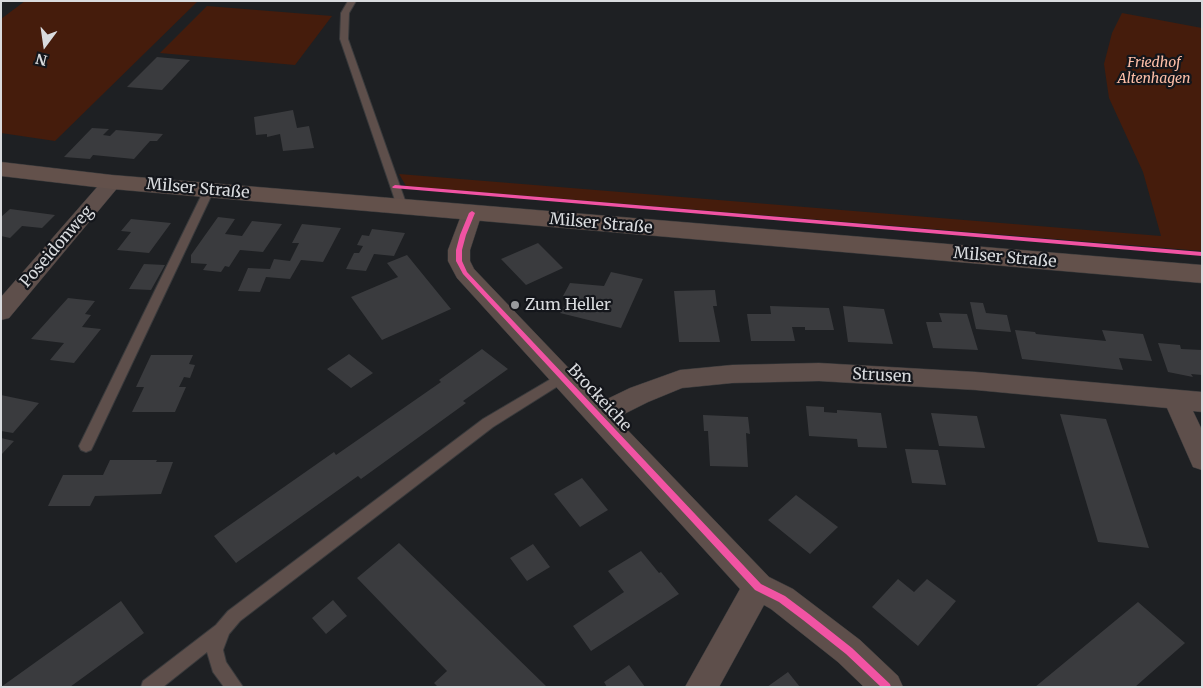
<!DOCTYPE html>
<html>
<head>
<meta charset="utf-8">
<style>
  body { margin:0 }
  #map { position:relative; width:1203px; height:688px; overflow:hidden; background:#1e2023; font-family:Merriweather,serif }
  canvas { display:block }
  .frame { position:absolute; inset:0; border:2px solid #d9dbde; pointer-events:none }
  .north { position:absolute; left:20px; top:20px; width:50px; height:50px; -webkit-text-stroke:4px #14161b; paint-order:stroke; rotate:194deg; font-size:14px; font-weight:700; line-height:20px; text-align:center; color:#d9dbde }
  .north::after { content:''; display:block; margin:auto; width:18px; height:22px; background:#d9dbde; clip-path:polygon(50% 0,100% 100%,50% 72%,0 100%) }
</style>
</head>
<body>
<div id="map">
<canvas width="1203" height="688"></canvas>
<div class="frame"></div>
<div class="north">N</div>
</div>
<script>
const c = document.querySelector('canvas').getContext('2d');
c.lineJoin = 'round';
function paint(path, color) { c.fillStyle = color; c.fill(path, 'evenodd'); }
const toPath = rows => new Path2D(rows.map(r => 'M' + r).join(''));
function trace(path, color, width, dash) { c.strokeStyle = color; c.lineWidth = width; c.lineCap = dash ? 'butt' : 'round'; c.setLineDash(dash || []); c.stroke(path); }
function write(font, color, halo, rows, align = 'center') {
  c.font = font + ' Merriweather,serif'; c.lineWidth = 4.5; c.setLineDash([]); c.textBaseline = 'middle'; c.strokeStyle = halo; c.fillStyle = color; for (const [text, x, y, turn = 0] of rows) {
    c.save(); c.translate(x, y); c.rotate((+turn || 0) * Math.PI / 180); c.textAlign = isNaN(turn) ? turn : align; if (halo) c.strokeText(text, 0, 0); c.fillText(text, 0, 0); c.restore();
  }
}
paint(toPath([
  [25,1,198,1,55,141,1,133,1,19],
  [207,6,332,16,295,65,160,53],
  [1122,13,1202,28,1202,251,406,186,399,174,1161,236,1143,172,1109,98,1104,64,1112,33]
]), '#451c0c');
paint(toPath([
  [157,57,190,60,162,90,127,87],
  [293,110,297,128,309,126,314,148,283,151,280,134,267,137,267,134,256,135,254,117],
  [92,128,109,129,103,135,110,136,116,130,163,134,157,141,150,141,134,159,93,155,90,159,64,157],
  [10,209,55,215,42,228,22,226,10,238,1,236,1,217],
  [218,217,235,219,225,234,242,236,252,221,282,224,263,252,240,250,229,267,225,266,221,272,203,270,207,264,191,263,191,255],
  [131,219,171,223,149,253,117,250,131,232,121,231],
  [302,224,341,228,323,262,301,260,290,279,266,277,260,292,238,291,248,268,270,269,274,259,290,261,299,243,292,243],
  [372,229,405,233,394,256,374,254,366,271,346,269,354,253,359,253,363,246,357,245,362,235,369,236],
  [538,243,563,268,526,285,501,259],
  [407,255,451,309,382,340,351,297,398,277,387,263],
  [144,264,165,265,151,290,129,289],
  [611,272,643,279,621,328,560,313,569,298,563,296,570,283,604,286],
  [715,290,717,306,713,306,720,342,679,342,674,291],
  [68,298,95,301,85,314,91,315,82,327,101,329,74,363,50,360,64,343,31,339],
  [970,302,983,303,986,313,1007,315,1011,332,976,329],
  [770,306,829,308,834,330,805,330,805,327,792,327,795,341,751,341,747,314,771,314],
  [843,306,884,309,893,344,848,342],
  [939,313,967,314,978,350,933,348,926,322,942,322],
  [1015,330,1035,332,1036,334,1106,341,1102,330,1143,334,1152,361,1119,358,1123,370,1022,359],
  [1158,343,1180,345,1181,349,1202,350,1202,375,1191,374,1193,377,1168,372],
  [482,349,508,369,463,401,466,403,361,479,358,476,236,563,214,536,334,452,336,455,441,382,439,380],
  [349,354,373,373,351,388,327,369],
  [151,355,193,355,189,364,195,365,190,378,184,377,179,387,186,387,175,412,132,412,144,387,136,387],
  [1,395,39,403,13,433,1,431],
  [806,406,824,407,824,412,837,413,837,410,881,413,887,448,858,447,857,439,809,436],
  [931,413,977,416,985,448,939,446],
  [1060,414,1106,419,1149,548,1098,542],
  [703,415,748,417,750,434,746,433,748,467,710,466,708,431,704,431],
  [1,438,14,441,1,455],
  [905,449,938,450,946,485,912,483],
  [110,460,157,460,156,462,173,462,161,494,95,496,90,506,48,506,63,475,103,475],
  [582,478,608,510,580,527,554,494],
  [796,495,838,527,810,554,768,520],
  [399,543,547,687,438,687,434,683,447,671,357,578],
  [533,544,550,567,527,581,510,558],
  [641,551,659,573,661,572,679,594,591,651,573,626,624,592,608,571],
  [898,579,914,592,927,579,956,601,918,646,872,607],
  [333,600,347,616,326,634,312,618],
  [121,601,144,633,70,687,1,687],
  [1138,602,1185,643,1135,687,1035,687],
  [629,665,645,687,607,687,604,682],
  [788,672,800,687,767,687]
]), '#3a3b3e');
const lane = toPath([
  [348,1,356,1,349,13,348,39,407,206,406,208,398,208,397,206,340,39,341,13,348,1],
  [209,187,214,190,93,446,91,450,86,452,81,450,79,446,204,190,209,187],
  [561,373,566,375,567,378,566,381,493,427,240,621,229,634,223,650,226,662,243,687,224,687,213,672,207,652,163,687,141,687,143,681,216,625,228,611,483,419,561,373]
]);
const street = toPath([
  [112,176,119,178,122,182,119,186,9,318,1,320,1,297,105,178,112,176],
  [472,207,479,208,482,213,470,250,470,261,474,269,601,402,630,388,680,370,732,365,819,363,976,372,1202,392,1202,412,1193,411,1202,430,1202,470,1193,467,1167,408,976,390,819,381,732,383,682,388,648,402,616,418,769,577,793,589,860,640,898,676,903,687,864,687,838,662,771,609,764,605,719,687,685,687,740,589,457,278,448,261,448,250,462,213,465,208,472,207]
]);
const secondary = toPath([
  [1,162,112,175,1202,265,1202,283,112,189,1,176,1,162]
]);
trace(lane, '#393a3c', 2);
trace(street, '#393a3c', 1);
trace(secondary, '#393a3c', 1);
paint(lane, '#5e4f4b');
paint(street, '#5e4f4b');
paint(secondary, '#63514b');
paint(toPath([
  [395,185,1202,252,1202,256,393,188,392,187,395,185],
  [472,211,475,213,466,235,462,250,462,261,467,272,761,584,785,596,809,614,852,648,890,684,891,687,881,687,846,654,803,620,779,602,755,590,463,274,456,261,456,250,460,235,469,213,472,211]
]), '#f153a3');
for (const [x, y, r, color] of [
  [515,305,5,"#989a9d"]
]) { const dot = new Path2D(); dot.arc(x, y, r, 0, 2 * Math.PI); c.fillStyle = color; c.fill(dot); trace(dot, '#14161b', 2); }
write('italic 14px', '#fdbea7', '#14161b', [
  ["Friedhof",1154,63],
  ["Altenhagen",1154,79]
]);
write('16px', '#d9dbde', '#14161b', [
  ["Milser Straße",198,189,5],
  ["Milser Straße",601,224,5],
  ["Poseidonweg",57,247,-49],
  ["Milser Straße",1005,258,5],
  ["Strusen",882,376,3],
  ["Brockeiche",599,398,47]
]);
write('16px', '#d9dbde', '#14161b', [
  ["Zum Heller",525,305]
], 'left');
</script>
</body>
</html>
